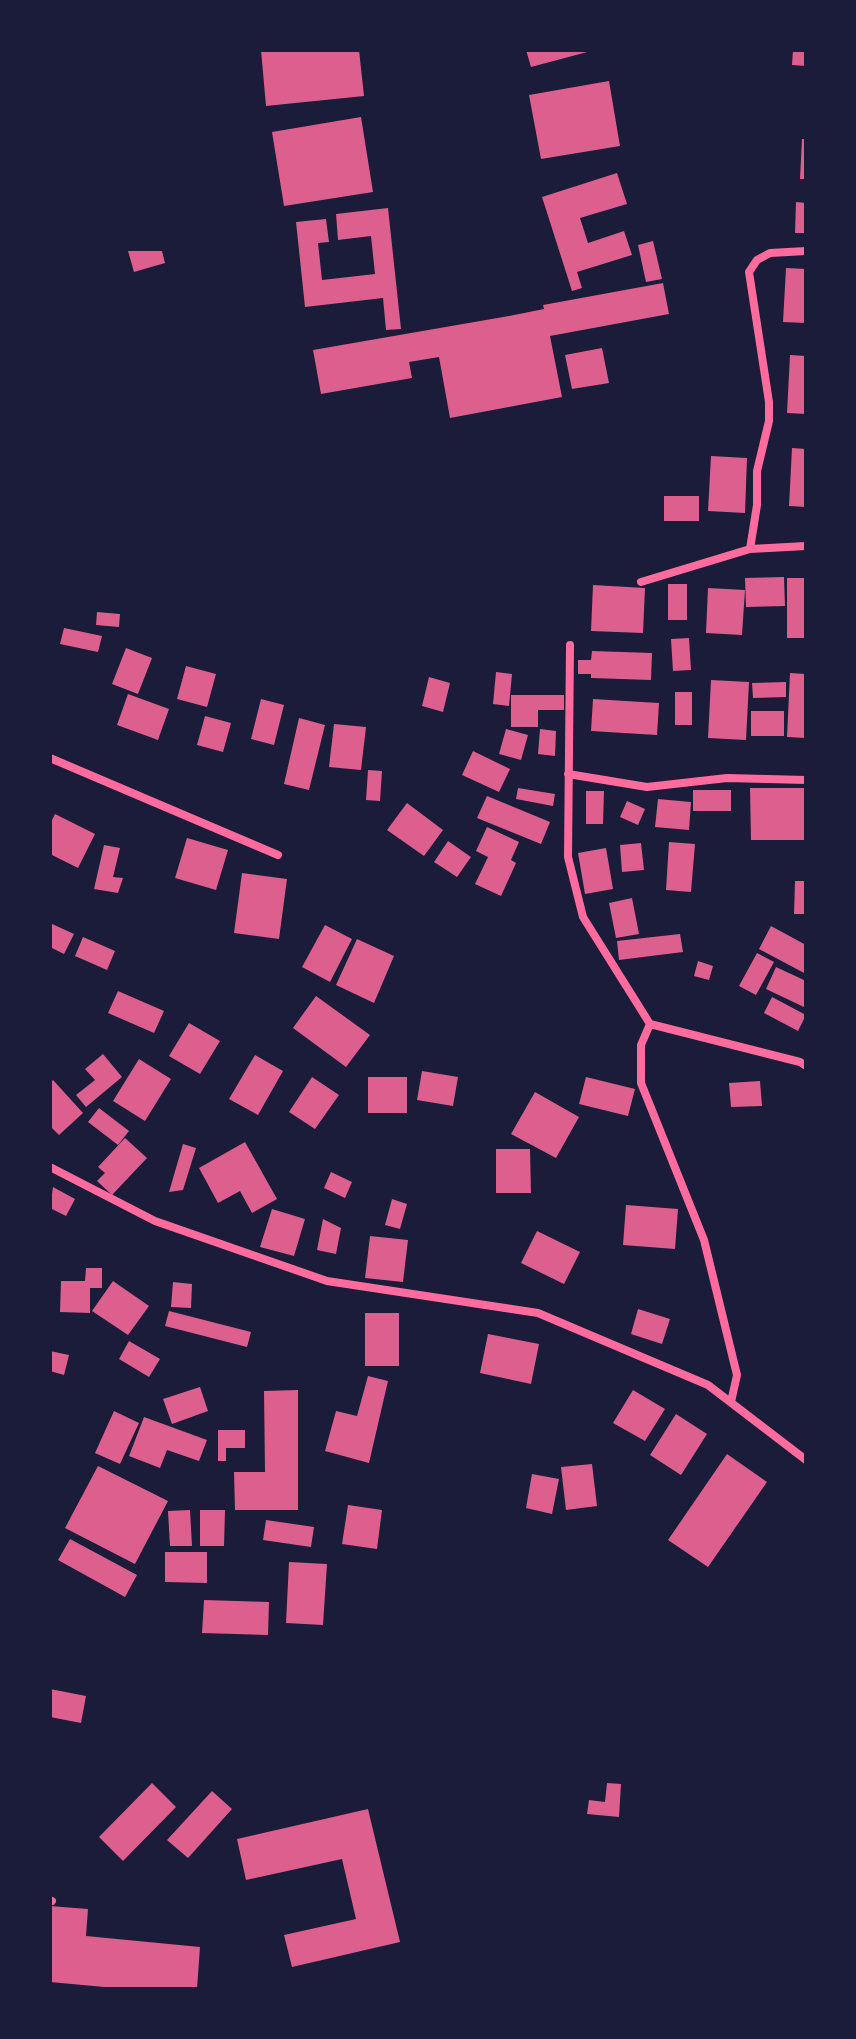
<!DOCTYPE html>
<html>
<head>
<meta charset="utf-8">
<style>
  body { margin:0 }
  #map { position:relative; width:856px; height:2039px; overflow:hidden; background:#1b1b3a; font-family:"PT Sans",sans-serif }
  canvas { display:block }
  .frame { position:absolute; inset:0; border:52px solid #1b1b3a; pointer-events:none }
</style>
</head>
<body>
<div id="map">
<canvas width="856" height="2039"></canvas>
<div class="frame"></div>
</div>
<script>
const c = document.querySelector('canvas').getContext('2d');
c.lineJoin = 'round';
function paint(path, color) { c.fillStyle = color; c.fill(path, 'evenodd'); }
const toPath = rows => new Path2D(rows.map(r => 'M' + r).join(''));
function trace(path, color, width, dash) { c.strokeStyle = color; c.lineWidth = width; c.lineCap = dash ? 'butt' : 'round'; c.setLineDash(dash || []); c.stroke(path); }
paint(toPath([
  [261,50,359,50,364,96,266,106],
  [526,50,591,50,591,51,531,67],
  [793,50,806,50,806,66,792,65],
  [609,81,620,146,541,159,529,95],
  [361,117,373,192,284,206,272,132],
  [802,139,806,139,806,179,800,179],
  [617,173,627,204,580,218,588,243,624,231,632,255,577,272,582,288,572,291,542,197],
  [796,202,806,203,806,233,795,233],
  [388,208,401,329,386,330,383,298,305,307,296,222,326,219,329,242,318,243,322,280,375,274,371,236,338,240,336,214],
  [653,241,662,279,646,282,638,245],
  [128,251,162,251,165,263,134,272],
  [786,268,806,269,806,323,783,322],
  [663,283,669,314,550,336,562,397,450,418,439,357,409,362,412,378,321,394,313,350,509,316,544,309,543,305],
  [602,348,609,383,572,389,565,355],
  [790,355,806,356,806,414,787,413],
  [792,448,806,449,806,507,789,506],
  [711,456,747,458,745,513,708,511],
  [664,496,699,496,699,521,664,521],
  [784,577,785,606,746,607,745,578],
  [787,578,806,578,806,638,787,638],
  [668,584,687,584,687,620,668,620],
  [593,585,645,588,643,633,591,631],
  [708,588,745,590,742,635,706,633],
  [97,612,120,614,119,627,96,625],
  [64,628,102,636,98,652,60,644],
  [689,638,691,670,673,671,671,639],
  [126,648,152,658,138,694,112,684],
  [592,651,652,653,651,680,591,678,591,674,578,674,578,660,591,660],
  [186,666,216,674,207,707,177,699],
  [496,672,512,674,509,706,493,704],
  [790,673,806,674,806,738,787,737],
  [429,677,450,683,443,712,422,706],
  [711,680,749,682,746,740,708,738],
  [786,682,786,697,753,698,752,683],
  [675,692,692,692,692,725,675,725],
  [128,694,169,709,158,740,117,725],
  [511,695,564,695,564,710,538,710,538,727,511,727],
  [261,699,284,705,274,745,251,739],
  [593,699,659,703,657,735,591,731],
  [751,711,784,711,784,736,751,736],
  [205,716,231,723,223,752,197,745],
  [299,718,325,725,309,790,284,784],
  [334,724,366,727,361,770,329,767],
  [506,729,528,735,521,760,499,754],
  [540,729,556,731,555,756,538,754],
  [473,751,510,769,499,792,462,775],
  [368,770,382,771,380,801,366,800],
  [518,788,555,794,553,806,516,799],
  [750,788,806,788,806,840,751,840],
  [693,790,731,790,731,811,693,811],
  [586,791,604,791,603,824,586,824],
  [487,796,550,822,541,844,477,818],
  [658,799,691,802,689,830,655,827],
  [627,801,645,809,638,825,620,817],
  [407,803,443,830,424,856,387,830],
  [55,814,95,834,78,868,50,854,50,824],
  [487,827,519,842,511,860,516,863,501,896,475,884,488,857,476,851],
  [187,838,228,850,216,890,175,878],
  [448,841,471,857,457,877,434,862],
  [669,842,695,844,691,892,666,890],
  [641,843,644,870,622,872,620,845],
  [104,845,120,848,113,877,123,878,118,893,94,889],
  [606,848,613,889,585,894,578,853],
  [242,873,287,879,279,939,234,933],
  [795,881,806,881,806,914,794,914],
  [632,898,639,934,616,938,609,903],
  [50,923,74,934,64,954,50,947],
  [325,925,352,939,330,982,302,967],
  [771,926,806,945,806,974,759,949],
  [680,934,683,952,619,960,617,941],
  [83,937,115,951,107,970,75,956],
  [357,939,394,956,374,1003,336,985],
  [757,953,774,962,756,995,739,986],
  [698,961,713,966,709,980,694,976],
  [776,967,806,981,806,1008,766,989],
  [118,991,164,1011,154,1033,108,1013],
  [316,996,370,1035,346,1067,293,1028],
  [772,997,806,1015,798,1031,764,1013],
  [189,1023,220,1041,200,1074,169,1056],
  [103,1054,122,1077,86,1107,76,1095,95,1080,85,1069],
  [255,1055,283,1071,258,1115,229,1099],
  [139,1059,171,1079,145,1121,113,1101],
  [422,1071,458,1077,453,1106,417,1100],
  [312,1077,339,1095,315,1129,289,1112],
  [368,1077,407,1077,407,1113,368,1113],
  [586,1077,635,1089,628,1116,579,1104],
  [53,1080,83,1113,59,1135,50,1126,50,1083],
  [760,1081,762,1106,731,1107,729,1083],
  [535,1092,579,1117,556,1158,511,1134],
  [99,1108,129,1131,118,1145,88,1122],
  [125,1138,147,1158,112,1195,97,1181,105,1173,98,1167],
  [245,1142,277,1199,252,1213,240,1191,218,1203,199,1168],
  [183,1144,196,1148,183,1190,169,1192],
  [496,1149,530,1149,531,1193,496,1193],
  [331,1172,352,1182,345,1198,324,1188],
  [53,1187,75,1199,66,1216,50,1208],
  [392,1199,407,1204,400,1229,385,1225],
  [626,1205,678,1209,675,1249,623,1245],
  [272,1209,305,1219,294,1256,260,1247],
  [323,1219,341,1228,336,1254,317,1250],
  [537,1231,580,1252,564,1284,521,1263],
  [370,1236,408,1240,403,1282,365,1278],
  [86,1268,102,1268,102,1288,90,1288,90,1313,60,1312,61,1281,85,1281],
  [113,1281,149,1306,128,1335,92,1311],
  [173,1282,192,1284,191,1308,171,1307],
  [638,1309,670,1319,662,1344,631,1334],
  [169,1311,251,1332,247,1347,165,1326],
  [365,1313,399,1313,399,1366,365,1366],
  [488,1334,539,1344,531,1384,480,1373],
  [129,1341,160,1359,149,1377,119,1359],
  [50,1351,69,1355,64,1375,50,1371],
  [368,1376,388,1381,369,1463,325,1451,336,1411,357,1416],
  [200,1387,208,1411,172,1424,163,1399],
  [298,1390,298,1510,235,1510,234,1472,265,1472,264,1391],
  [633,1390,665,1409,645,1441,613,1423],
  [114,1411,139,1423,120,1464,95,1453],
  [676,1414,707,1434,681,1475,650,1455],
  [144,1417,207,1440,199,1461,167,1450,160,1468,129,1456],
  [218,1430,245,1430,245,1448,226,1448,226,1461,218,1461],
  [727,1454,767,1482,708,1567,668,1540],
  [592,1464,597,1506,566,1510,561,1467],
  [98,1466,168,1501,135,1564,65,1528],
  [532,1474,559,1479,552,1514,526,1508],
  [348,1505,382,1510,377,1549,342,1544],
  [190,1510,192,1546,170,1546,168,1511],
  [200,1510,225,1510,224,1546,200,1546],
  [266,1520,314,1527,311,1547,263,1540],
  [70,1539,137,1575,125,1597,58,1560],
  [165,1552,207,1552,207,1583,165,1582],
  [289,1562,327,1564,323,1625,286,1623],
  [204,1600,269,1602,268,1635,202,1633],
  [50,1689,86,1696,81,1723,50,1717],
  [152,1783,176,1807,123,1861,99,1837],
  [607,1783,621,1784,619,1817,587,1814,589,1800,605,1802],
  [212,1791,232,1809,188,1858,167,1840],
  [368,1809,400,1942,292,1967,284,1935,356,1919,342,1859,246,1880,237,1839],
  [50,1906,88,1909,86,1936,200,1947,197,1989,126,1989,50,1982]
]), '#dd5f8e');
trace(toPath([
  [750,549,757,505,757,471,769,421,769,402,749,272,757,260,770,253,806,251],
  [641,582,750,549,806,546],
  [570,645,568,857,583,917,650,1024,800,1062,806,1066],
  [50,758,278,855],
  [568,774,647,787,727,778,806,780],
  [650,1024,641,1045,641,1083,704,1240,737,1375,731,1402],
  [50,1167,155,1221,327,1281,538,1313,708,1385,806,1460],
  [50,1900,52,1901]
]), '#ff6b9d', 8);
</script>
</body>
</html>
